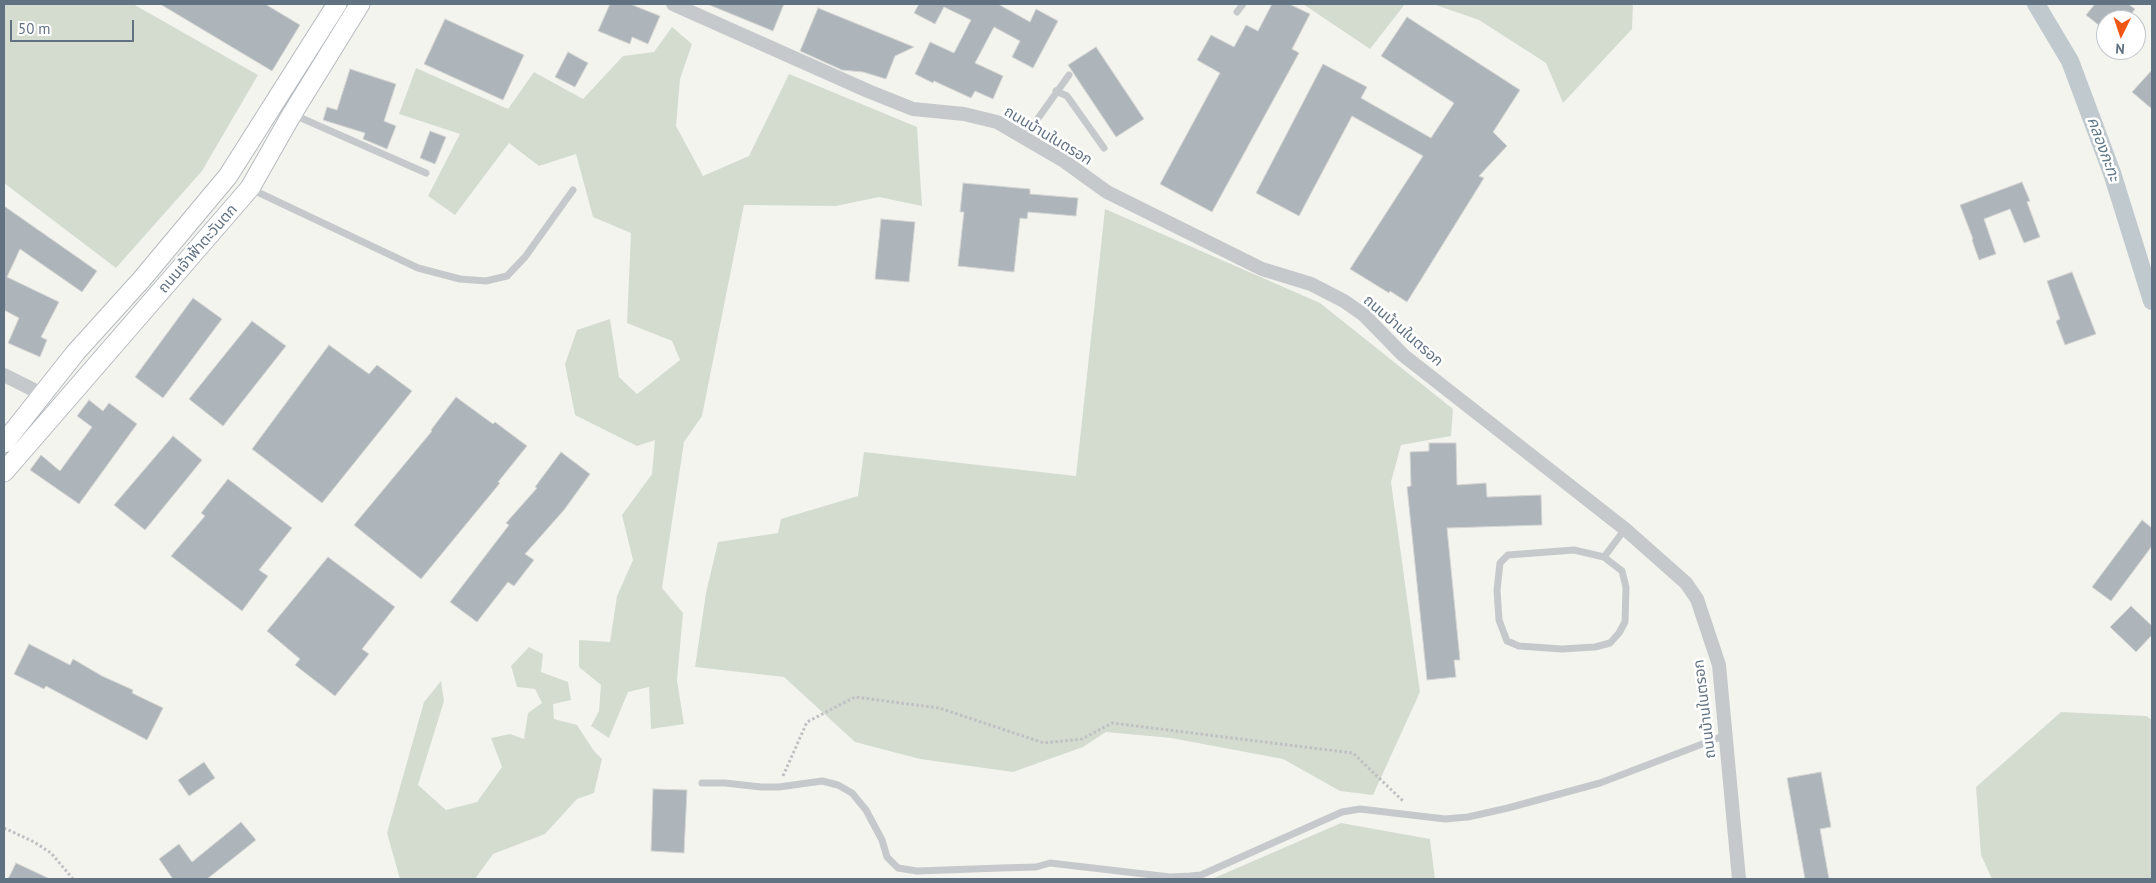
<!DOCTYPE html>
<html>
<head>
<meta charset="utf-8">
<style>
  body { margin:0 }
  #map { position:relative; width:2156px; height:883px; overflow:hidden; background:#f4f4ef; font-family:"PT Sans",sans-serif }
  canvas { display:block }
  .frame { position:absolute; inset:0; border:5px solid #617283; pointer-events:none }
  .north { position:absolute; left:2096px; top:10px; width:50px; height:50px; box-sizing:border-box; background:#fff; border:1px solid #c0c7cd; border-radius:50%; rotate:184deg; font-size:14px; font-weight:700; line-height:20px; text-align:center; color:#617283 }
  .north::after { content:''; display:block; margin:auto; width:18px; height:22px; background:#f05614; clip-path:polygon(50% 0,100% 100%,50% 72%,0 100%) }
  .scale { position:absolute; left:10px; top:20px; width:124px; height:22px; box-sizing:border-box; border:2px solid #617283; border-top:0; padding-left:6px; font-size:15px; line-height:18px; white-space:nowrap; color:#617283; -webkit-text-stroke:4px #fff; paint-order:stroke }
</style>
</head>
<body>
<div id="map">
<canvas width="2156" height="883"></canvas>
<div class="frame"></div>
<div class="north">N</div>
<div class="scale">50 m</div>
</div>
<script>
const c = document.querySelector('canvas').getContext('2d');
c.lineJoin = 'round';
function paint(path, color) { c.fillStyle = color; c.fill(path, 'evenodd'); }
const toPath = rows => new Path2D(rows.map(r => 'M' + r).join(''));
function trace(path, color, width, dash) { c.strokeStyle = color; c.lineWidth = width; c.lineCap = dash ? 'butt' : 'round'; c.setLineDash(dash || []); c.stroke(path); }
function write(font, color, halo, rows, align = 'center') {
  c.font = font + ' "PT Sans","Noto Sans Thai",sans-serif'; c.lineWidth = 5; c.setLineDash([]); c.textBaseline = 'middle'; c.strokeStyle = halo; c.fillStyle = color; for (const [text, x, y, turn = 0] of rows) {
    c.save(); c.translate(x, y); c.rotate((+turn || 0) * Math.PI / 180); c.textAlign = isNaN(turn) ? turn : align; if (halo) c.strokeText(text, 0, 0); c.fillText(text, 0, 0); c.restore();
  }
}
paint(toPath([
  [4,4,133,4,258,75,202,171,116,268,4,183],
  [1303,4,1405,4,1370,49],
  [1433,4,1633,4,1632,29,1563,103,1546,63,1479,20],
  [672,27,692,44,680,79,676,126,703,176,749,156,789,74,917,127,922,206,879,197,836,206,744,205,702,416,684,442,662,588,683,613,677,680,684,724,651,729,649,687,628,692,609,738,591,726,599,711,601,685,579,667,579,640,610,642,617,596,633,560,622,515,652,474,655,440,637,446,575,415,565,364,577,330,610,319,619,377,637,394,680,360,672,341,627,323,631,233,593,217,576,154,539,166,509,143,455,215,428,196,460,134,399,114,416,68,508,109,534,72,583,99,623,56,654,52],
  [1105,209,1320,303,1453,409,1451,436,1401,445,1391,482,1420,692,1373,795,1340,791,1283,759,1171,738,1106,732,1083,747,1013,772,920,759,855,742,784,677,695,667,706,593,718,542,778,533,781,519,858,496,864,452,1076,476],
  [529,647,543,654,541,672,568,682,571,700,553,704,554,719,577,725,594,751,602,759,594,793,577,799,545,834,493,854,475,879,400,879,387,833,424,702,441,681,444,701,418,785,446,810,477,802,502,767,491,738,510,734,524,739,528,713,542,703,535,689,517,687,511,666],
  [2061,712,2146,716,2152,720,2152,879,1992,879,1981,855,1976,787],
  [1341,823,1430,839,1435,879,1212,879]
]), '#d4dcd0');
trace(toPath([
  [2036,4,2070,61,2112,173,2152,301]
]), '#bfc9ce', 18);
const building = toPath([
  [160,4,265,4,300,25,272,71,160,4],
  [610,4,630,4,660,16,648,44,632,37,630,44,598,31,610,4],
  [707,4,784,4,773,31,707,4],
  [919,4,998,4,1030,22,1036,9,1058,21,1033,68,1012,57,1020,41,994,27,975,63,1003,76,993,99,975,91,971,98,934,81,933,83,915,74,930,42,954,53,971,20,944,7,935,24,914,13,919,4],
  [1272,4,1289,4,1310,14,1292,49,1299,53,1212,212,1160,184,1220,73,1197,60,1211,35,1234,47,1246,25,1258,31,1272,4],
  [2095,4,2128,4,2135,9,2127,20,2106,20,2100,26,2086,15,2095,4],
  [818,8,914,47,895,56,886,79,863,72,842,70,800,51,818,8],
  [1407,17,1520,90,1493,132,1507,146,1479,176,1484,178,1407,302,1390,291,1389,293,1350,269,1423,156,1352,116,1299,216,1256,193,1323,64,1367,87,1361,98,1431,138,1454,103,1381,56,1407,17],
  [445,19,524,55,503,100,424,64,445,19],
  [1096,47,1144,119,1116,137,1068,65,1096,47],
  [568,52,588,63,575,87,555,77,568,52],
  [350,69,396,84,384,121,396,126,387,149,363,139,365,133,323,120,327,107,337,110,350,69],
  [2152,70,2152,109,2132,92,2152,70],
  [430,131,446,137,435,164,420,158,430,131],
  [2022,182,2030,201,2027,202,2040,237,2024,243,2010,209,1984,219,1996,254,1979,260,1972,240,1973,239,1960,205,2022,182],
  [963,183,1030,189,1030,194,1078,198,1076,216,1028,212,1027,219,1020,218,1014,272,958,266,964,212,960,212,963,183],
  [4,206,97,271,82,292,20,249,7,277,59,302,41,337,47,340,40,357,8,343,19,318,4,310,4,206],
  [881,219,915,222,909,282,875,279,881,219],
  [2072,272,2096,334,2065,345,2056,321,2060,319,2047,281,2072,272],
  [193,298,222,319,163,398,135,377,193,298],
  [252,321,286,346,223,426,189,399,252,321],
  [329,345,369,374,377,365,412,391,322,503,252,449,329,345],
  [456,397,493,424,495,422,527,446,498,482,500,483,421,579,354,525,432,431,431,430,456,397],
  [89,400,103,411,109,403,137,424,79,504,30,470,41,455,60,471,92,427,77,416,89,400],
  [173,436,202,460,145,530,114,505,173,436],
  [1429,443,1456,443,1457,485,1486,483,1487,497,1541,495,1542,525,1447,528,1460,660,1454,660,1456,677,1427,680,1407,487,1411,486,1410,452,1429,451,1429,443],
  [561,452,590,474,564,510,525,554,534,560,514,586,508,582,477,622,450,602,509,525,506,523,537,488,535,487,561,452],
  [228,479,292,528,259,570,268,576,242,611,171,556,205,516,201,513,228,479],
  [2142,520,2152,528,2152,546,2111,601,2092,587,2142,520],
  [328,557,395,607,362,649,369,654,335,696,295,665,300,659,267,631,328,557],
  [2131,606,2152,626,2152,635,2136,652,2110,627,2131,606],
  [29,644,70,665,73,659,102,676,133,690,132,693,163,708,147,740,46,686,44,689,14,674,29,644],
  [204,762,215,778,189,796,178,780,204,762],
  [1821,772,1831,827,1820,829,1829,879,1805,879,1787,778,1821,772],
  [653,789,687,790,684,853,651,851,653,789],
  [241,822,256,840,207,879,173,879,159,859,179,844,192,862,241,822],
  [16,863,50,879,8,879,16,863]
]);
paint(building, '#aeb5ba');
trace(building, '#d5d5d3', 1);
const secondary = toPath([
  [4,443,76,352,142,279,228,176,337,4],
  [4,472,250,188,292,114,360,4]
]);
trace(secondary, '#b5babf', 21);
trace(toPath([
  [783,776,807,722,855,697,939,708,1044,743,1082,739,1112,723,1353,753,1404,802],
  [4,828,34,842,51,853,73,879]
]), '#bfc0c2', 3, [2.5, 2.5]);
trace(toPath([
  [1237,12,1243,4],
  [1056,91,1067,96,1104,148],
  [292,114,426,173],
  [1024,138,1069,75],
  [251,189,418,268,460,279,486,281,507,276,525,257,573,190],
  [1604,557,1622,571,1626,587,1625,622,1619,633,1610,643,1595,647,1562,649,1519,646,1507,641,1499,620,1497,590,1500,563,1508,555,1574,550,1604,557,1625,529],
  [702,783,725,783,761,787,779,787,822,781,838,785,852,793,866,810,882,840,887,857,898,868,917,871,1001,868,1036,867,1050,863,1170,877,1190,876,1201,875,1342,812,1360,809,1445,819,1468,817,1508,808,1600,783,1726,735]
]), '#c6c9cc', 7);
trace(toPath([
  [673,4,868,91,913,109,964,114,997,122,1064,161,1107,192,1262,269,1311,284,1344,301,1364,315,1403,355,1625,529,1686,583,1697,599,1719,665,1739,879],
  [4,375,44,395]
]), '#c6c9cc', 14);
trace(secondary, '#fff', 19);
write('15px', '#617283', '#fff', [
  ["ถนนบ้านในตรอก",1048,136,31],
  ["ถนนเจ้าฟ้าตะวันตก",198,249,-49],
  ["ถนนบ้านในตรอก",1403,331,41],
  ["ถนนบ้านในตรอก",1705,709,-97]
]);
write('italic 16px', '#617a88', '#fff', [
  ["คลองกะทะ",2103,149,70]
]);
</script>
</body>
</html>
